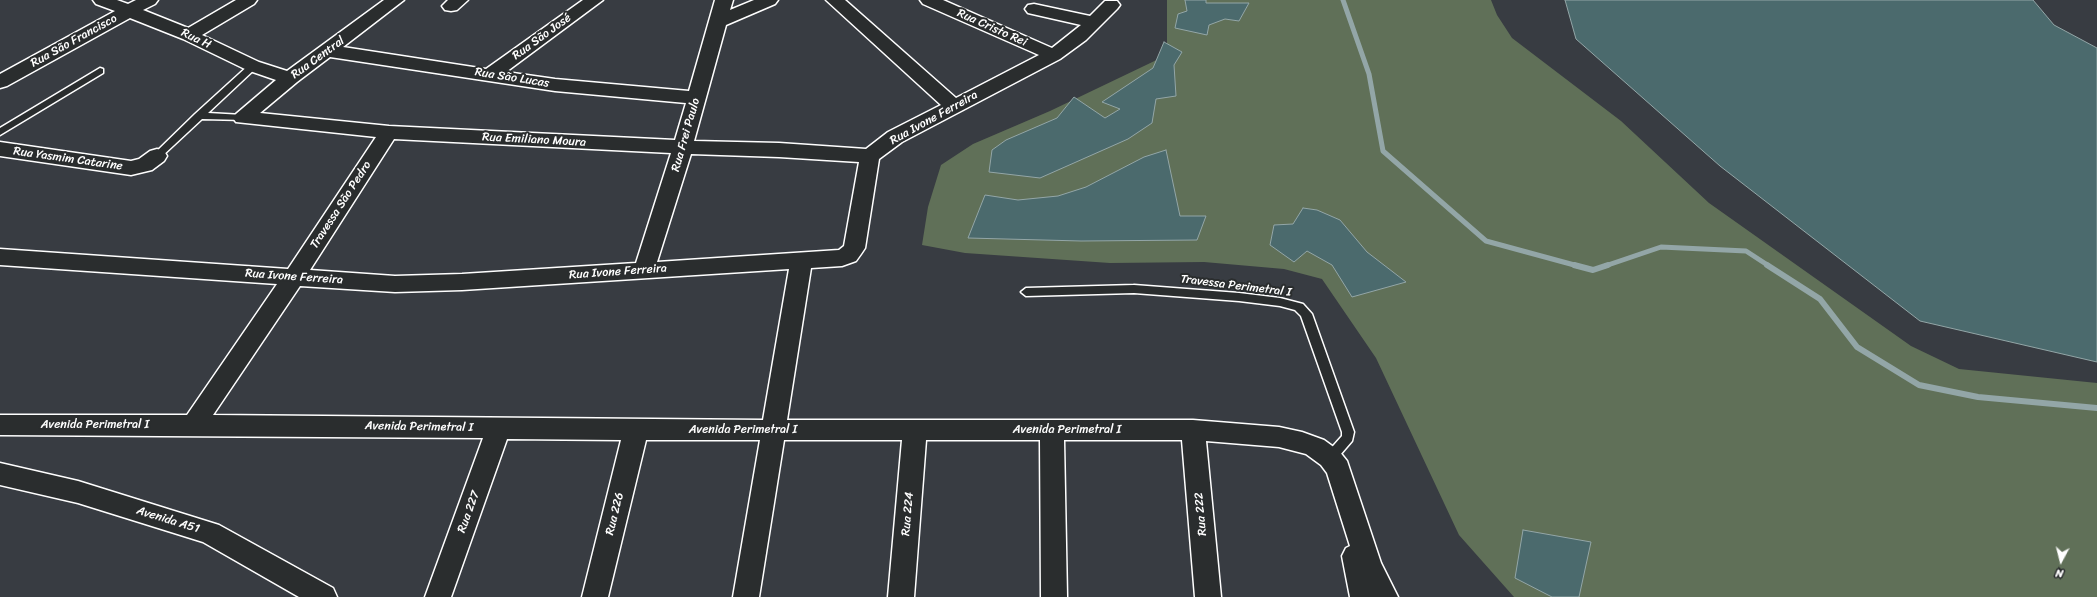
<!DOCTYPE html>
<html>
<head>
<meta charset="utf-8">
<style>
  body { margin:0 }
  #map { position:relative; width:2097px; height:597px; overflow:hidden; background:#383c42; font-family:Sriracha,sans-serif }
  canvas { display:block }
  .north { position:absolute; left:2041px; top:541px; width:40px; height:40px; -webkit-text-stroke:3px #2a2d2e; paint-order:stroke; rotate:187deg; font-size:11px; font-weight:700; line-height:16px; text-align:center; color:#fff }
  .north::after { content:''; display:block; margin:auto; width:14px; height:18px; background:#fff; clip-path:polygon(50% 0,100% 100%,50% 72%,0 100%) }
</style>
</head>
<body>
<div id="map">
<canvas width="2097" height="597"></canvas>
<div class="north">N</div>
</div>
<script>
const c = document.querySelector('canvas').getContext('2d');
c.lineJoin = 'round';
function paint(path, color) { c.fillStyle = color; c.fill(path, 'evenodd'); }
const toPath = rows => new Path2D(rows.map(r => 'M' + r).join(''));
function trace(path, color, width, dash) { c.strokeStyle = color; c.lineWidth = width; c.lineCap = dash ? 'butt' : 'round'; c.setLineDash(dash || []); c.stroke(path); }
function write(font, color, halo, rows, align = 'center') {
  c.font = font + ' Sriracha,sans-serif'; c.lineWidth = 4; c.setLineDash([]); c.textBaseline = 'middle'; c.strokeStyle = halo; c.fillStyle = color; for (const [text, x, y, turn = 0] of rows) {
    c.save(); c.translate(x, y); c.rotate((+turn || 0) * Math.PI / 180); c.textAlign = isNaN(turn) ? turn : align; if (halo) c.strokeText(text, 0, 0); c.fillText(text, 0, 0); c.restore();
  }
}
paint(toPath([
  [1167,0,1491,0,1497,15,1512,38,1621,121,1709,203,1911,346,1959,369,2097,383,2097,597,1514,597,1459,535,1376,358,1322,279,1284,269,1204,262,1110,263,965,253,922,245,928,207,941,165,973,144,1050,111,1167,55]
]), '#607058');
const water = toPath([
  [1185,0,1206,0,1206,3,1249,3,1239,21,1225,19,1209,25,1207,35,1175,28,1178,14,1187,11,1185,0],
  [1565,0,2033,0,2054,25,2097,48,2097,362,1920,321,1720,166,1576,39,1565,0],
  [1164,42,1182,52,1174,65,1176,96,1156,99,1152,123,1128,139,1040,178,989,172,992,150,1006,140,1057,118,1074,97,1105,118,1120,109,1102,102,1153,68,1164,42],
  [1166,150,1180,216,1206,216,1197,240,1081,241,968,238,985,195,1018,200,1058,196,1086,187,1144,157,1166,150],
  [1303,208,1317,210,1340,220,1367,252,1406,282,1352,297,1332,265,1307,251,1294,262,1270,245,1274,225,1293,224,1303,208],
  [1523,530,1591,542,1579,597,1552,597,1515,578,1523,530]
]);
paint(water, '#4b6a6d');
trace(water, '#93a6a7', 1);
trace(toPath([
  [1343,0,1369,74,1383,151,1486,241,1578,266],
  [1605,266,1661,247,1746,251,1769,266]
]), '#93a6a7', 5);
trace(toPath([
  [1574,265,1593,270,1608,265],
  [1767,265,1820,299,1857,347,1919,385,1978,397,2097,408]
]), '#93a6a7', 6);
const service = toPath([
  [253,63,258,66,256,68,208,113,243,115,246,116,248,118,246,120,202,119,160,158,154,158,152,156,154,154,195,114,250,64,253,63],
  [100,68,103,69,103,73,0,135,0,128,100,68],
  [1134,285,1239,293,1280,298,1303,304,1312,314,1354,432,1352,441,1334,462,1330,463,1326,462,1324,458,1326,454,1342,436,1342,432,1301,316,1295,310,1280,306,1239,301,1134,293,1026,296,1021,292,1026,288,1134,285]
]);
const minor = toPath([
  [93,0,117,0,128,4,136,0,158,0,155,4,143,10,188,28,236,0,257,0,254,4,202,35,259,62,287,71,384,0,404,0,343,47,486,69,583,0,603,0,506,72,555,79,689,91,715,0,733,0,730,10,754,0,778,0,775,4,726,25,694,141,779,143,866,149,888,132,941,105,826,0,845,0,956,98,1039,55,923,4,920,0,943,0,1052,48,1081,25,1028,13,1025,9,1028,5,1034,4,1090,16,1105,1,1117,1,1120,5,1117,9,1086,40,1060,59,902,142,879,159,865,248,861,254,856,261,842,266,811,268,787,420,1193,420,1279,427,1302,432,1324,440,1339,451,1347,461,1381,563,1398,597,1350,597,1342,556,1346,548,1350,546,1327,473,1321,465,1306,454,1279,447,1206,441,1221,597,1195,597,1182,440,1064,440,1067,597,1041,597,1040,440,926,440,914,597,888,597,902,440,784,440,759,597,733,597,760,440,646,440,608,597,582,597,621,440,507,439,451,597,425,597,483,438,0,435,0,415,187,415,277,284,0,265,0,249,288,269,376,137,236,122,233,118,236,114,276,80,247,70,183,39,130,18,7,86,0,88,0,74,115,11,96,4,93,0],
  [330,57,555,91,686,103,675,140,389,126,260,113,297,82,330,57],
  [394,139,671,153,636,263,462,274,395,276,310,270,394,139],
  [691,154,779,157,859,162,844,246,839,250,657,262,691,154],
  [789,269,763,420,213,415,300,286,395,292,462,290,789,269],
  [448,0,468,0,457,10,451,11,445,10,442,6,448,0],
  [0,142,131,161,139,159,150,151,157,149,164,151,167,156,164,161,152,170,131,175,0,156,0,142],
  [0,463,78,481,219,525,333,588,337,597,299,597,203,542,78,503,0,485,0,463]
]);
trace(service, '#fff', 3);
trace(minor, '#fff', 3);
paint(service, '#2a2d2e');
paint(minor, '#2a2d2e');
write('12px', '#fff', '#2a2d2e', [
  ["Rua Cristo Rei",992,28,24],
  ["Rua São José",542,37,-36],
  ["Rua H",196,39,25],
  ["Rua São Francisco",74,41,-29],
  ["Rua Central",318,58,-36],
  ["Rua São Lucas",512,78,9],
  ["Rua Ivone Ferreira",934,118,-29],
  ["Rua Frei Paulo",686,135,-74],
  ["Rua Emiliano Moura",534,140,3],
  ["Rua Yasmim Catarine",68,159,8],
  ["Travessa São Pedro",341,205,-57],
  ["Rua Ivone Ferreira",618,272,-4],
  ["Rua Ivone Ferreira",294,277,4],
  ["Travessa Perimetral I",1236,286,7],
  ["Avenida Perimetral I",95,425],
  ["Avenida Perimetral I",419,427,1],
  ["Avenida Perimetral I",743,430],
  ["Avenida Perimetral I",1067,430],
  ["Rua 227",469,512,-70],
  ["Rua 226",615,514,-76],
  ["Rua 224",908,514,-85],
  ["Rua 222",1201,514,-95],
  ["Avenida A51",168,520,17]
]);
</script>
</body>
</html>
